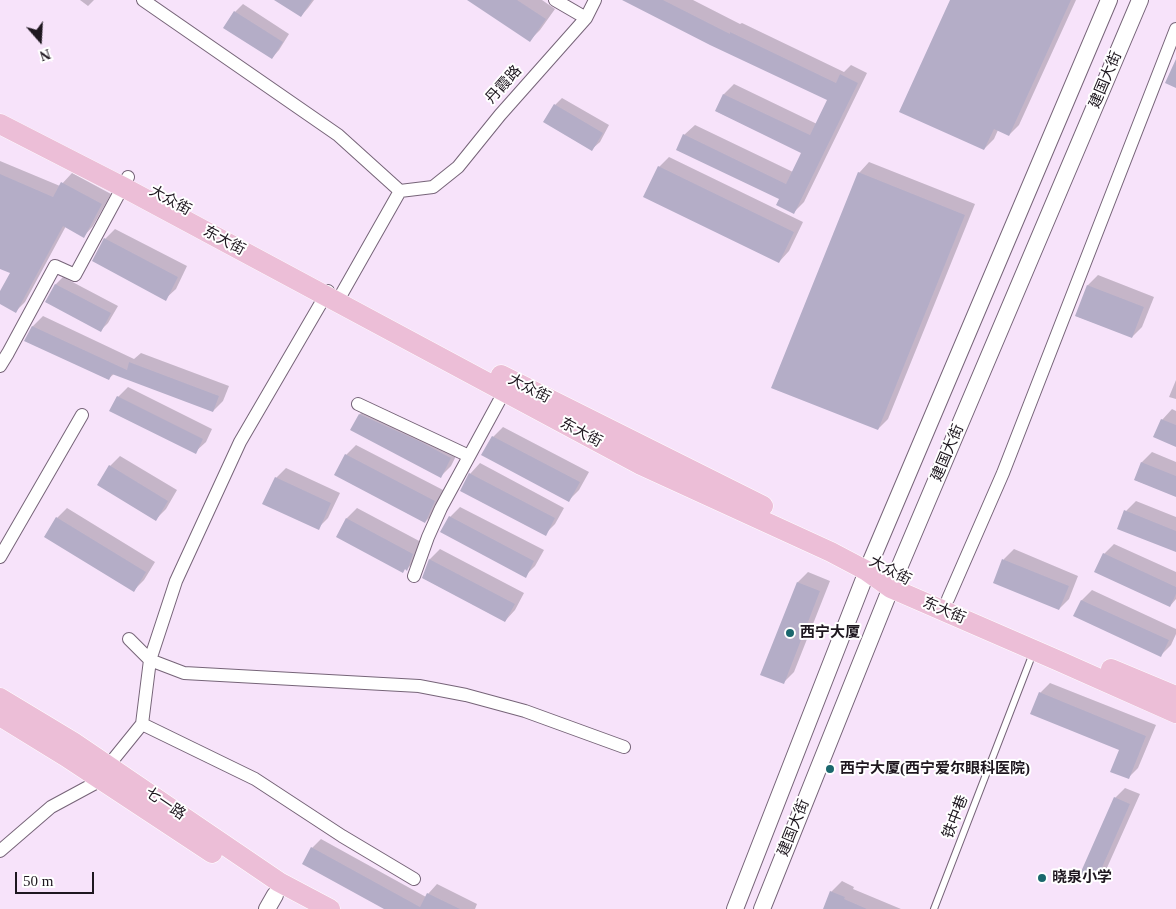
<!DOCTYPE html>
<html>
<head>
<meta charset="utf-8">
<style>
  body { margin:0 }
  #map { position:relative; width:1176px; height:909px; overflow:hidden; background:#f7e3fa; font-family:"Times New Roman",serif }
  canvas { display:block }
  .north { position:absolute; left:15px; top:15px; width:50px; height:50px; -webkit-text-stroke:4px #fff; paint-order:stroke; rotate:161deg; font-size:14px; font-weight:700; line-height:20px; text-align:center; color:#1e171f }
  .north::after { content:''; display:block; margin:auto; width:18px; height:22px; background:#1e171f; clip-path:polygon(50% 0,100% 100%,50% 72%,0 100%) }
  .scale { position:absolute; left:15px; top:872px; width:79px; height:22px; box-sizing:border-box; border:2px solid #1e171f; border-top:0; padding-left:6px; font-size:15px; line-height:18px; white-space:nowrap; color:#1e171f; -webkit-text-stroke:4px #fff; paint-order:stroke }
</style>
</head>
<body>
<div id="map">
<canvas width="1176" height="909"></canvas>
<div class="north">N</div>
<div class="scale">50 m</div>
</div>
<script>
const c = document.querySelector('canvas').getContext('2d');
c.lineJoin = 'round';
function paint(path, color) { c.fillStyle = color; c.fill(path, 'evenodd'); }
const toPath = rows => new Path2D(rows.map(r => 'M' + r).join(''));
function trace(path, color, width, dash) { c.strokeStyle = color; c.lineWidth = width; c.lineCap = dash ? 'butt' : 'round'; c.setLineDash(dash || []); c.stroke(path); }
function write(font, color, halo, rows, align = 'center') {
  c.font = font + ' "Times New Roman","Noto Sans SC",serif'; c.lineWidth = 4; c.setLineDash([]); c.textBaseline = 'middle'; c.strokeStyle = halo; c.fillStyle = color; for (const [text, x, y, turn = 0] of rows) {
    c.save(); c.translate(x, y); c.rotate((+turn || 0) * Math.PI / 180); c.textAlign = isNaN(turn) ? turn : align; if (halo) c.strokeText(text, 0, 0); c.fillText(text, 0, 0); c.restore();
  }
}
paint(toPath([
  [80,0,94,0,88,6],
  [276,0,314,0,308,8,301,16],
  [469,0,542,0,555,9,540,30,530,40],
  [625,0,693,0,740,24,742,23,844,72,851,65,867,73,804,202,794,212,780,199,684,135,695,125,793,172,803,153,716,111,724,94,734,84,817,124,829,100],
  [952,0,1076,0,1019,125,1009,135,998,130,994,139,984,149],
  [243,4,289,34,279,50,272,58,235,12],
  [562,98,609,125,600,142,592,149,555,105],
  [669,157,803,222,789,251,779,262,659,167],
  [0,161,60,186,72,173,111,194,93,226,84,236,66,226,25,302,16,311,0,303,0,293,11,272,0,267],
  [869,162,975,204,888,419,878,429,859,173],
  [115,229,187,266,176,289,165,299,105,239],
  [1098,275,1154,297,1142,327,1132,337,1076,316,1088,285],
  [63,277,118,306,108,323,101,330,46,302,56,284],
  [43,316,134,359,141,353,229,386,223,401,213,411,114,374,108,379,26,340,33,326],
  [1176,380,1176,399,1169,397],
  [128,387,212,429,206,442,195,452,118,397],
  [370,404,460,448,451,466,441,476,352,430,360,414],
  [1172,409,1176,411,1176,445,1162,420],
  [503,427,589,472,579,490,569,500,493,437],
  [356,445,445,491,435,512,425,522,346,455],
  [1152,452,1176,462,1176,496,1135,480,1142,462],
  [120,456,177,490,166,509,156,519,110,466],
  [480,463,564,508,555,524,545,534,461,490,470,474],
  [286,468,340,493,328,518,318,528,276,478],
  [1136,501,1176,517,1176,551,1126,511],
  [460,507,544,550,535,566,525,576,450,517],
  [67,508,155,562,144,580,134,590,57,518],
  [357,508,423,543,417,559,407,569,338,536,347,518],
  [1114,544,1176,572,1176,599,1170,606,1104,554],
  [440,549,524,593,515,610,505,621,423,578,430,559],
  [1014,549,1078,576,1069,599,1059,609,994,582,1004,559],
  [808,572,830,581,794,672,784,682,798,582],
  [1092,590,1176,629,1176,634,1171,645,1161,655,1075,616,1082,600],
  [1050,683,1156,725,1138,768,1128,778,1120,749,1040,693],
  [1125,788,1140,794,1106,870,1096,880,1115,798],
  [321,839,426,897,428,894,437,884,477,904,475,909,386,909,312,848],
  [842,881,854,887,853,889,901,909,824,909,831,892]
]), '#0003');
paint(toPath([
  [274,0,312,0,301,17],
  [467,0,517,0,546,19,530,42],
  [622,0,663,0,730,34,730,32,836,83,840,74,858,83,794,214,776,205,779,199,676,150,683,134,786,184,801,153,715,111,723,94,810,135,827,100,710,45],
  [950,0,1071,0,1009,136,994,129,984,150,899,112],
  [234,11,283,42,272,59,223,28],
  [1176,59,1176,88,1165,83],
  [554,104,603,133,592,151,543,122],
  [658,166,794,232,779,263,643,197],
  [858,172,965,215,878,430,771,388],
  [0,174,53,197,61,182,102,204,84,238,63,226,16,313,0,304,0,291,10,273,0,269],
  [104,238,178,277,166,301,92,261],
  [55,284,111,313,101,332,45,302],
  [1087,285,1144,307,1132,338,1075,316],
  [32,326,127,370,129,362,219,396,213,412,112,374,109,380,24,341],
  [117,396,203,439,196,454,109,411],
  [359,414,419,441,451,458,441,478,350,430],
  [1161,419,1176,425,1176,447,1153,437],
  [492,436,580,482,569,502,481,455],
  [345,454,435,501,425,523,334,475],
  [1141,462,1176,476,1176,497,1134,480],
  [109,465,168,501,156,521,97,485],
  [469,473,555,518,546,536,460,491],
  [275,477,331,503,319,530,262,504],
  [1124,510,1176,531,1176,552,1117,529],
  [449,516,534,561,526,578,440,532],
  [56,517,146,572,134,592,44,537],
  [346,518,413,554,407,571,405,569,403,573,336,537],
  [1103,553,1176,587,1176,594,1170,607,1094,572],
  [429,559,515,604,505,622,422,578],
  [1002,559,1069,586,1059,610,993,583],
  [797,582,820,591,784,684,760,675],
  [1081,600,1169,640,1161,657,1073,616],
  [1039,692,1146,736,1129,779,1110,772,1119,750,1030,714],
  [1114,797,1130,804,1096,881,1080,874],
  [311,847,420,907,427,893,460,909,384,909,302,864],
  [830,891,845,897,844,899,867,909,823,909]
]), '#b4adc7');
const service = toPath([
  [934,909,1033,653]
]);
const minor = toPath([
  [143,0,338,135,400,191,433,187,458,167,500,115,586,18,595,0],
  [555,0,586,18],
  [341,295,400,191],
  [0,366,8,353,55,266,75,275,128,177],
  [358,404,469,456],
  [0,557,82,415],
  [414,576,428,537,441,508,504,392],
  [948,599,1003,473,1176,29],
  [129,639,150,660,184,673,419,686,466,695,525,711,624,747],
  [142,724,255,779,342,836,414,879],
  [0,851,51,807,101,780,108,766,142,724,150,660,176,581,240,442,328,291]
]);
const tertiary = toPath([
  [267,909,275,895],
  [735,909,871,561,1109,0],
  [762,909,896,575,1140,0]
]);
const primary = toPath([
  [0,124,123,187,641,465,831,552,867,571,891,588,1059,661,1176,713],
  [501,375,763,506],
  [1111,669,1176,696],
  [0,698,73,742,279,882,330,909],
  [0,716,65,756,212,853]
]);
trace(service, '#766478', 8);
trace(minor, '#766478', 14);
trace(tertiary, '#766478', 18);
trace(primary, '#fff', 21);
trace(service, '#fff', 6);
trace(minor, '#fff', 12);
trace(tertiary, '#fff', 16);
trace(primary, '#ecbed7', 20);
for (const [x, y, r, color] of [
  [790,633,5,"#1a676d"],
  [830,769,5,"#1a676d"],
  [1042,878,5,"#1a676d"]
]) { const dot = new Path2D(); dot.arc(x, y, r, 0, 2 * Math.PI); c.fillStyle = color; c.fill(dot); trace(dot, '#fff', 2); }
write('15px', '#1e171f', '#fff', [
  ["建国大街",1106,80,-67],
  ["丹霞路",504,85,-48],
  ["大众街",170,201,29],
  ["东大街",224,241,28],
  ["大众街",529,389,27],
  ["东大街",581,433,28],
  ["建国大街",948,453,-67],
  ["大众街",890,571,28],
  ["东大街",944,611,23],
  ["七一路",165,804,34],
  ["铁中巷",956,817,-69],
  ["建国大街",794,828,-68]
]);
write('bold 15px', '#1e171f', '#fff', [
  ["西宁大厦",800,633],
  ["西宁大厦(西宁爱尔眼科医院)",840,769],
  ["晓泉小学",1052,878]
], 'left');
</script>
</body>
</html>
